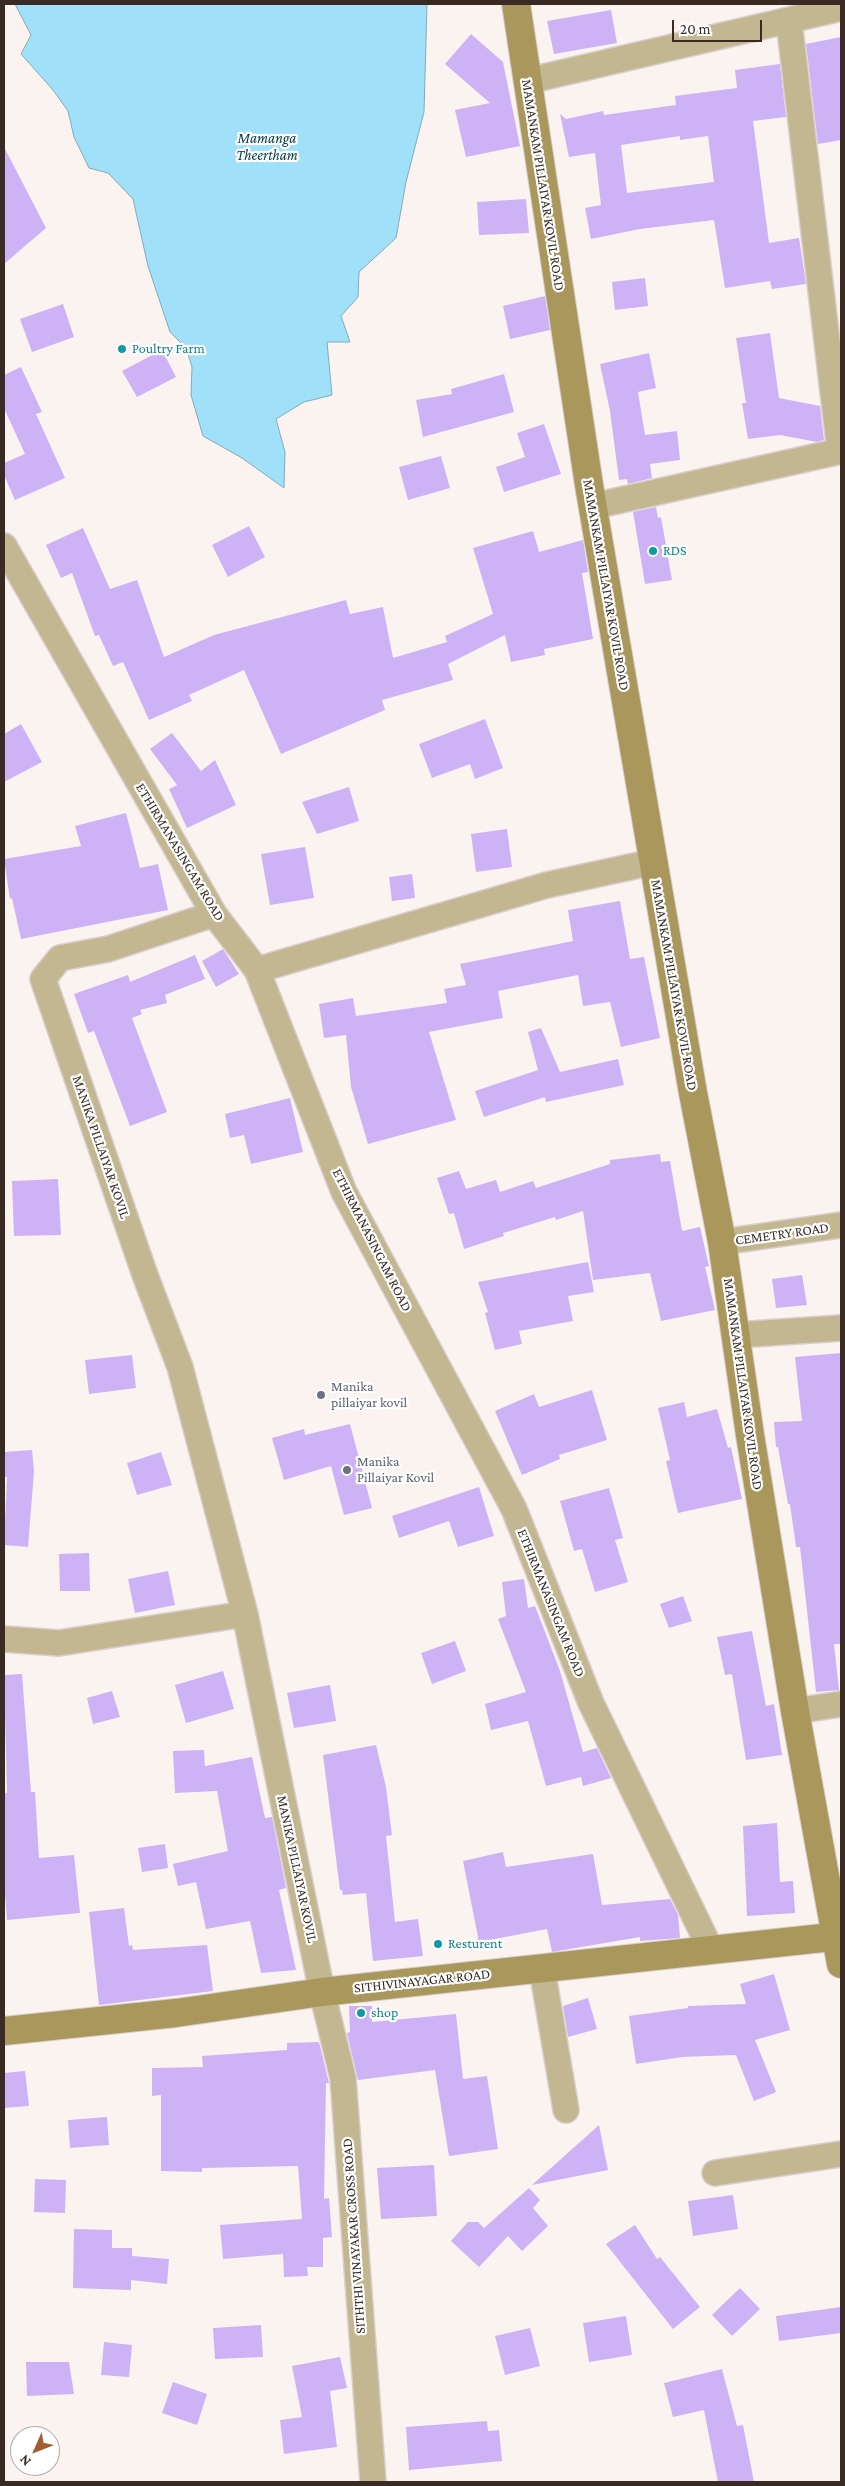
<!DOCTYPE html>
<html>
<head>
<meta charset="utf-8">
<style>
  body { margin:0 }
  #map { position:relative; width:845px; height:2486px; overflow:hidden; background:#fbf3f0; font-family:"Crimson Pro",serif }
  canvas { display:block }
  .frame { position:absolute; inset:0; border:5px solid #392b24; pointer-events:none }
  .north { position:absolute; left:10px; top:2426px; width:50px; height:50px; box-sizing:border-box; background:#fff; border:1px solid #b0aaa7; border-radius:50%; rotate:226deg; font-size:14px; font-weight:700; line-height:20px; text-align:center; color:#392b24 }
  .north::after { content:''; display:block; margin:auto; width:18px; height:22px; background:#a25d30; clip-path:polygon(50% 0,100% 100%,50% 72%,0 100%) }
  .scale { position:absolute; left:672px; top:20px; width:90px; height:22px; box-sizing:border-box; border:2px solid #392b24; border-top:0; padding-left:6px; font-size:15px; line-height:18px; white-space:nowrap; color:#392b24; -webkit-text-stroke:4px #fff; paint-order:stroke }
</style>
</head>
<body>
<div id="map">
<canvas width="845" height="2486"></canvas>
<div class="frame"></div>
<div class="north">N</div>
<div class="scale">20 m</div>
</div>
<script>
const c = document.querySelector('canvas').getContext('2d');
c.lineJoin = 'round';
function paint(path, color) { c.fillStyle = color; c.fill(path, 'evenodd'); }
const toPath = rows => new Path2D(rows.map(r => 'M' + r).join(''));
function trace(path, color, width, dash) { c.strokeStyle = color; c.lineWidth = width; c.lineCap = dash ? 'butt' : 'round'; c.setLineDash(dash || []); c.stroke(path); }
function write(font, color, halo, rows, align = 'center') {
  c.font = font + ' "Crimson Pro",serif'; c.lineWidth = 4.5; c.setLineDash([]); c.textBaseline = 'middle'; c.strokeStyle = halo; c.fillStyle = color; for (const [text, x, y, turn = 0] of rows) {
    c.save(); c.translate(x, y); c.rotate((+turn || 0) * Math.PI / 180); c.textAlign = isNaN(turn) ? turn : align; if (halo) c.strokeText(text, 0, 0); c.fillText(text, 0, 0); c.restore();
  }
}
const water = toPath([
  [15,4,427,4,424,112,406,182,396,238,359,272,358,297,341,316,350,342,327,342,332,395,304,402,276,419,285,452,284,488,242,458,203,436,191,395,192,367,186,348,170,332,148,266,133,199,108,173,89,168,74,137,68,111,53,90,21,54,31,35,15,4]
]);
paint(water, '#a1e0f9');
trace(water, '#82aab9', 1);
paint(toPath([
  [611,10,617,43,554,54,547,21],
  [471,34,503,62,520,146,466,157,455,110,490,103,445,64],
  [841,37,841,140,818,144,806,44],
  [780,64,786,117,753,121,769,243,799,238,806,284,772,289,770,281,725,288,714,220,640,229,591,239,585,208,601,205,595,153,569,157,560,114,566,119,603,111,604,115,676,105,675,96,737,88,735,70],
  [680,136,680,140,708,136,714,182,627,193,621,145],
  [4,147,46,228,4,264],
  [526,199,529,233,479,235,477,202],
  [645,278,648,306,615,310,612,282],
  [545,296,550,330,510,339,503,306],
  [63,304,74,337,32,352,20,319],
  [770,333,779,398,820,406,824,440,817,442,780,435,748,439,742,403,746,403,736,338],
  [162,350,176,377,137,397,122,371],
  [649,353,656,388,638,392,645,435,677,431,680,460,650,464,652,478,628,484,627,479,619,480,610,411,600,364],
  [21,367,42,412,36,414,65,478,15,500,4,475,4,463,25,454,4,408,4,375],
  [504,374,514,412,423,437,416,400,452,394,451,389],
  [544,424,561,474,504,492,496,467,525,457,517,433],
  [441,456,450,488,408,500,399,467],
  [656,507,658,518,661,517,672,580,645,584,633,512],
  [249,526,265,557,228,577,212,545],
  [83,528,110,589,137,580,164,657,214,635,346,600,350,614,383,607,393,658,447,642,445,636,493,614,473,548,533,531,539,552,583,540,588,572,582,573,593,639,544,649,545,655,511,662,505,635,448,664,453,680,382,700,385,710,281,754,244,670,189,695,192,701,149,720,123,662,113,666,99,635,95,636,72,573,61,578,46,545],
  [485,719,503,768,475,779,470,764,432,778,419,744],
  [21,724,42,762,4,782,4,734],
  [172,733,201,771,215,760,236,805,187,828,169,789,177,785,150,749],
  [349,787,359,821,317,834,302,802],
  [126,813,140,868,158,864,168,910,21,939,12,898,10,899,4,859,81,846,75,826],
  [507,829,512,867,476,872,471,834],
  [305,847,314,898,270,905,261,854],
  [412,874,415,898,392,901,389,877],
  [620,901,630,959,644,957,660,1038,621,1047,610,1002,583,1006,578,975,498,991,503,1018,429,1032,456,1120,368,1144,351,1087,346,1035,324,1038,319,1004,353,998,356,1016,447,1003,444,989,466,985,460,964,573,941,568,910],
  [223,949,239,974,216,987,202,961],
  [195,955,205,979,165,995,167,1003,140,1010,142,1014,132,1018,167,1112,130,1126,94,1031,88,1033,74,994,128,975,130,982],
  [541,1028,560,1072,618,1059,624,1085,546,1102,545,1097,484,1117,475,1091,538,1070,528,1032],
  [290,1098,303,1152,251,1164,244,1135,230,1138,225,1114],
  [660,1154,661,1162,670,1161,682,1231,700,1227,709,1266,705,1267,715,1310,661,1321,650,1273,593,1280,583,1211,556,1220,555,1217,503,1233,504,1236,464,1249,454,1213,449,1214,437,1178,459,1171,466,1189,496,1180,500,1192,533,1181,536,1188,610,1164,610,1160],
  [58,1179,61,1235,14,1236,12,1181],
  [588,1262,594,1292,568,1296,573,1321,519,1331,522,1344,495,1350,485,1313,488,1312,478,1282],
  [802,1275,807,1305,776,1308,772,1279],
  [841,1353,841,1644,834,1644,839,1690,816,1692,800,1547,796,1547,790,1504,788,1504,778,1447,776,1447,774,1422,802,1421,795,1357],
  [132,1355,136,1388,89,1394,85,1360],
  [592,1390,607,1440,559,1455,560,1459,522,1475,495,1411,534,1394,539,1407],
  [684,1402,687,1417,717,1409,728,1448,731,1447,742,1499,678,1513,666,1461,670,1460,658,1408],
  [350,1424,372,1508,344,1515,331,1466,284,1480,272,1438,304,1429,305,1435],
  [32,1450,34,1471,28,1547,4,1545,7,1477,4,1477,4,1452],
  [161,1452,172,1485,137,1495,127,1463],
  [479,1487,494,1536,458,1547,449,1521,399,1538,392,1516],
  [609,1488,623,1538,615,1540,628,1582,595,1592,582,1549,574,1551,560,1501],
  [89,1553,90,1591,60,1591,59,1554],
  [168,1571,175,1605,135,1613,128,1579],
  [524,1579,528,1608,535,1606,560,1671,583,1752,597,1748,611,1778,583,1786,581,1777,546,1786,528,1721,491,1730,485,1704,526,1692,498,1619,506,1616,502,1582],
  [683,1596,692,1621,669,1628,660,1604],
  [752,1631,766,1706,774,1704,782,1755,746,1760,732,1674,725,1675,717,1637],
  [455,1641,466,1671,432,1684,421,1653],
  [223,1671,234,1709,186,1723,175,1685],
  [22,1674,31,1792,35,1792,39,1858,74,1855,80,1913,7,1920,4,1881,4,1793,7,1793,4,1675],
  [330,1685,336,1721,294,1728,287,1693],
  [112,1691,120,1717,93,1724,87,1698],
  [376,1745,386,1787,392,1835,386,1836,395,1922,418,1919,423,1956,373,1961,366,1893,343,1895,342,1890,340,1890,323,1755],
  [204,1750,205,1766,252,1757,265,1818,272,1817,286,1888,279,1890,296,1970,261,1973,250,1921,206,1929,196,1882,178,1886,173,1864,228,1851,217,1791,175,1793,173,1751],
  [777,1823,780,1882,793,1881,795,1913,747,1916,743,1826],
  [165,1844,168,1868,142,1872,138,1848],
  [503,1852,506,1867,593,1854,602,1905,670,1899,678,1915,680,1938,640,1941,640,1937,552,1952,547,1929,479,1942,463,1861],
  [124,1908,129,1946,132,1945,133,1950,207,1945,213,1991,99,2005,89,1912],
  [774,1974,790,2030,755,2040,776,2092,754,2101,736,2055,682,2057,636,2064,629,2016,688,2008,688,2006,746,2004,740,1984],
  [588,1998,597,2029,568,2037,563,2006],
  [349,2006,372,2006,372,2022,456,2014,463,2079,487,2076,498,2149,449,2156,435,2070,358,2080,347,2033,350,2032],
  [319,2042,329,2083,326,2083,324,2199,329,2198,332,2237,323,2238,323,2267,307,2267,308,2276,284,2277,283,2254,223,2259,220,2225,302,2219,298,2166,202,2168,202,2172,161,2171,161,2095,152,2096,152,2068,203,2067,202,2056,287,2050,287,2043],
  [25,2071,29,2106,4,2108,4,2073],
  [107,2117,109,2145,70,2148,68,2120],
  [599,2125,608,2170,532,2185],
  [434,2165,437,2216,381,2219,377,2168],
  [35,2179,66,2180,65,2213,34,2212],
  [529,2188,540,2200,533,2208,548,2226,522,2251,508,2236,479,2267,451,2241,468,2222,478,2222,484,2228],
  [733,2195,738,2229,693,2236,688,2201],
  [635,2225,657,2259,660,2257,700,2307,673,2329,606,2244],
  [74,2229,112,2230,112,2248,132,2248,132,2256,169,2259,167,2284,131,2280,131,2290,73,2288],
  [740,2288,760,2309,732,2336,712,2315],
  [841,2307,841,2333,779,2341,776,2316],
  [626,2316,632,2355,589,2362,583,2323],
  [261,2325,263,2357,215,2359,213,2328],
  [530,2328,540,2366,505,2375,495,2336],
  [104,2342,132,2345,129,2377,101,2375],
  [340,2357,347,2388,330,2391,337,2447,284,2454,280,2420,302,2417,292,2366],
  [26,2362,69,2362,74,2394,27,2396],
  [722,2369,737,2426,743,2425,754,2482,718,2482,704,2410,673,2417,664,2383],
  [173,2382,207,2394,197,2425,162,2413],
  [487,2421,488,2431,499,2430,502,2461,409,2470,406,2427]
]), '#cdb3f5');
const street = toPath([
  [789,21,840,451],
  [527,81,841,8],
  [594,506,841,451],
  [4,546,214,914,257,970,344,1192,514,1509,591,1703,711,1950],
  [214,914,108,949,60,958,43,979,145,1275,180,1367,245,1614,322,1992,343,2078,373,2482],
  [257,970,547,885,653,862],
  [722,1242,841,1225],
  [737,1335,841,1328],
  [4,1639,59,1643,245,1614],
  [795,1711,841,1704],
  [542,1969,566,2110],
  [715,2173,841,2154]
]);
const secondary = toPath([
  [516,4,589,485,693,1093,722,1242,750,1435,795,1711,841,1964],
  [4,2031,176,2013,322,1992,841,1936]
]);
trace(street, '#d8cfcb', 28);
trace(secondary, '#d8cfcb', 30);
trace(street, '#c2b790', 25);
trace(secondary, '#a9975c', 28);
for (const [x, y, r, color] of [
  [122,349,5,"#0f9aa8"],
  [653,551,5,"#0f9aa8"],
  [321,1395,5,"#6b7280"],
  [347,1470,5,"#6b7280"],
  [438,1944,5,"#0f9aa8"],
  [361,2013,5,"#0f9aa8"]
]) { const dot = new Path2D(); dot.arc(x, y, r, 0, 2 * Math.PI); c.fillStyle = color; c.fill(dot); trace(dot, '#fff', 2); }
write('14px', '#392b24', '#fff', [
  ["MAMANKAM PILLAIYAR KOVIL ROAD",543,185,81],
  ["MAMANKAM PILLAIYAR KOVIL ROAD",606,585,80],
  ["ETHIRMANASINGAM ROAD",180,852,59],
  ["MAMANKAM PILLAIYAR KOVIL ROAD",674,985,80],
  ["MANIKA PILLAIYAR KOVIL",101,1147,71],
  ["CEMETRY ROAD",782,1234,-8],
  ["ETHIRMANASINGAM ROAD",372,1240,63],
  ["MAMANKAM PILLAIYAR KOVIL ROAD",743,1384,82],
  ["ETHIRMANASINGAM ROAD",551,1603,68],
  ["MANIKA PILLAIYAR KOVIL",297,1869,78],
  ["SITHIVINAYAGAR ROAD",422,1981,-6],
  ["SITHTHI VINAYAKAR CROSS ROAD",354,2236,-94]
]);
write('14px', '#0d838f', '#fff', [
  ["Poultry Farm",132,349],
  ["RDS",663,551],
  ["Resturent",448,1944],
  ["shop",371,2013]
], 'left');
write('14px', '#5b616d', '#fff', [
  ["Manika",331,1387],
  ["pillaiyar kovil",331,1403],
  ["Manika",357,1462],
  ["Pillaiyar Kovil",357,1478]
], 'left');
write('italic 15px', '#01394a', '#fff', [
  ["Mamanga",267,138],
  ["Theertham",267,155]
]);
</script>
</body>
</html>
